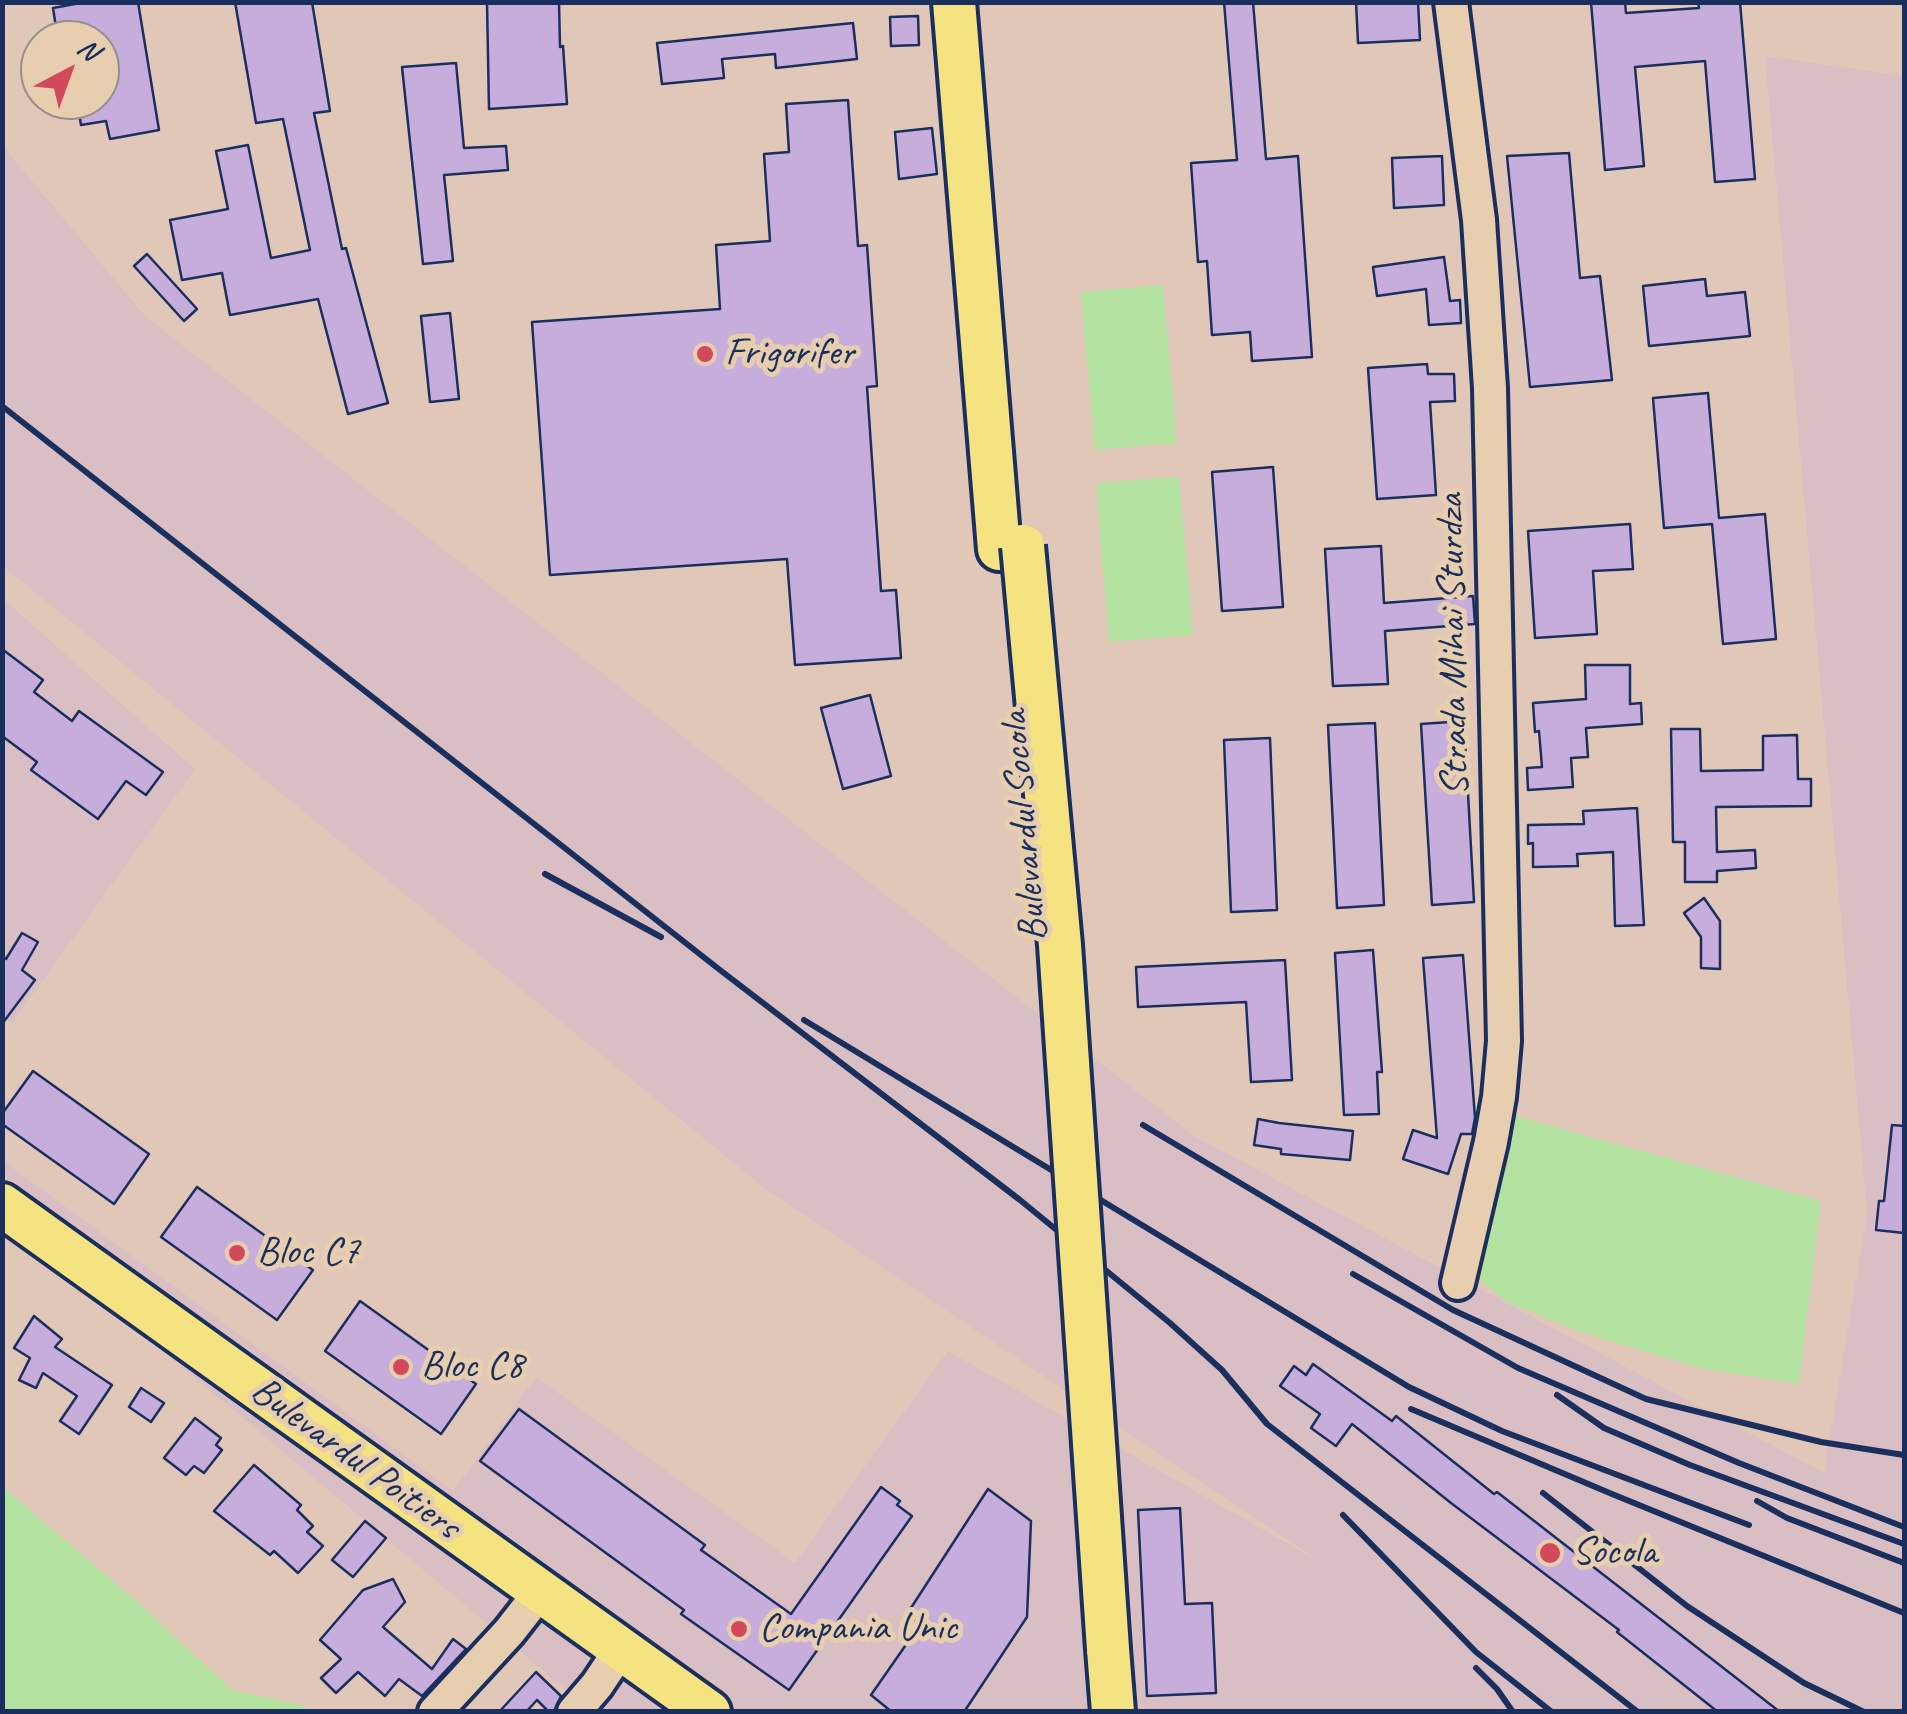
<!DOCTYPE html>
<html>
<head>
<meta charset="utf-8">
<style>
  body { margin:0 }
  #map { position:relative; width:1907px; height:1714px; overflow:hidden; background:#e1c7b8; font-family:Caveat,sans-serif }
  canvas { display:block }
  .frame { position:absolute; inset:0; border:5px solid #1b2f5e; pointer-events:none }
  .north { position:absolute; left:20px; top:20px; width:100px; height:100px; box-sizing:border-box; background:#e7ceaf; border:2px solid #958e8f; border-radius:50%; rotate:41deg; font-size:28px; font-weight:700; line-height:40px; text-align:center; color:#1b2f5e }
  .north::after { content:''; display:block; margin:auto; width:35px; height:45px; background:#d1495b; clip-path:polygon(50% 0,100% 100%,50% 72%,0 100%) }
</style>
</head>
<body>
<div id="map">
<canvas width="1907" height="1714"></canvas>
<div class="frame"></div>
<div class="north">N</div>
</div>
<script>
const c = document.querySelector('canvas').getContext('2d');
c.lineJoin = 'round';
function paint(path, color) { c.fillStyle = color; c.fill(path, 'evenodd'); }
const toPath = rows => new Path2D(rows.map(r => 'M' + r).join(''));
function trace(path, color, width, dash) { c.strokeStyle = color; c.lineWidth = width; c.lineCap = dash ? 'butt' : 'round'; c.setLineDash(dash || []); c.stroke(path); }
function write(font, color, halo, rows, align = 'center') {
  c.font = font + ' Caveat,sans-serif'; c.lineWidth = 10; c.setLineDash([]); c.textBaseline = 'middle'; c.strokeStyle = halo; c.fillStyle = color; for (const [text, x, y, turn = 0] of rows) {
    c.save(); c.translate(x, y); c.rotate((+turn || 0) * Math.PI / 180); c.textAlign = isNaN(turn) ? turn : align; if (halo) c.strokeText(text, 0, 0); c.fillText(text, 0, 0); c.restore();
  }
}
paint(toPath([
  [1765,56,1904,76,1904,1711,591,1711,3,1216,3,1161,453,1491,536,1377,795,1563,948,1351,1322,1563,767,1190,3,566,2,145,145,316,1194,1136,1824,1473,1867,1213],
  [2,598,195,769,12,1023,2,1016]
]), '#d9bfc3');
paint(toPath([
  [1163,285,1177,443,1095,450,1081,292],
  [1179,477,1193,635,1109,642,1096,483],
  [1512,1115,1821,1201,1799,1384,1699,1368,1578,1331,1507,1302,1476,1277],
  [2,1486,143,1607,232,1690,304,1706,312,1711,3,1711]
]), '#b2e1a0');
const building = toPath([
  [86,2,138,2,159,130,110,139,106,121,81,125,77,100,100,100,100,40,58,40,53,8,86,2],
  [235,2,312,2,330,111,314,113,342,249,346,248,388,403,348,414,318,299,230,315,222,273,182,280,170,220,228,209,216,151,248,145,271,258,310,250,283,119,256,123,235,2],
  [487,2,559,2,560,47,563,46,567,104,489,109,487,2],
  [1224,2,1253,2,1266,159,1298,156,1312,357,1252,361,1250,332,1212,335,1207,261,1198,262,1191,163,1237,160,1224,2],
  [1356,2,1418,2,1420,40,1358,43,1356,2],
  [1591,2,1625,2,1626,13,1699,8,1698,2,1740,2,1755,179,1715,182,1705,61,1635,67,1644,166,1605,170,1591,2],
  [918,16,919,45,891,46,890,17,918,16],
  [853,23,857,59,776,68,775,54,722,59,724,78,662,84,657,43,853,23],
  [456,63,464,148,506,146,508,170,444,175,453,261,423,264,402,67,456,63],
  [848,100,858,246,867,245,877,386,867,387,881,591,896,590,901,658,795,665,787,559,550,575,532,322,720,309,716,245,770,241,764,154,789,152,786,104,848,100],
  [932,128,937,174,899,179,895,132,932,128],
  [1569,153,1580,278,1600,276,1612,380,1530,387,1507,156,1569,153],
  [1442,156,1444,205,1394,208,1392,158,1442,156],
  [147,254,197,309,184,321,134,266,147,254],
  [1444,257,1450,301,1460,300,1461,323,1429,325,1426,289,1377,296,1373,267,1444,257],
  [1705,279,1707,296,1745,292,1750,336,1649,346,1643,286,1705,279],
  [450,313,459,399,430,402,421,316,450,313],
  [1427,364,1428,374,1454,374,1455,401,1430,402,1436,495,1377,499,1368,368,1427,364],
  [1708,393,1719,518,1765,514,1776,639,1723,644,1712,524,1664,528,1653,398,1708,393],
  [1273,467,1283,607,1222,611,1212,472,1273,467],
  [1630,524,1633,569,1593,571,1597,634,1535,638,1528,531,1630,524],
  [1381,546,1384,603,1473,596,1475,624,1385,631,1388,684,1333,686,1325,549,1381,546],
  [2,649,43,680,34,692,72,721,79,711,163,772,146,795,126,781,98,819,31,770,37,762,2,736,2,649],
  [1585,665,1630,665,1630,704,1641,703,1642,724,1586,728,1588,757,1571,758,1573,787,1528,790,1527,768,1542,767,1539,731,1535,732,1533,703,1586,699,1585,665],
  [870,695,891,776,843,789,821,708,870,695],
  [1464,721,1474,902,1432,905,1421,724,1464,721],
  [1375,723,1384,905,1337,908,1328,725,1375,723],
  [1671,729,1700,729,1701,771,1763,770,1763,736,1797,735,1798,779,1811,779,1811,806,1716,807,1717,852,1755,850,1756,868,1717,871,1717,882,1685,882,1685,842,1673,842,1671,729],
  [1270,738,1277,910,1231,912,1224,740,1270,738],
  [1637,808,1644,925,1615,926,1613,852,1577,854,1578,866,1533,867,1533,843,1528,844,1528,825,1584,824,1583,811,1637,808],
  [1704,898,1720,921,1720,969,1701,968,1701,937,1684,913,1704,898],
  [22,933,38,942,22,970,35,980,2,1024,2,956,6,959,22,933],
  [1373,950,1382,1072,1377,1072,1379,1114,1344,1115,1335,953,1373,950],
  [1463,955,1475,1118,1472,1134,1461,1134,1448,1174,1403,1159,1413,1130,1437,1138,1423,958,1463,955],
  [1285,960,1292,1080,1251,1082,1246,1002,1138,1007,1136,967,1285,960],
  [33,1071,149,1154,114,1204,2,1124,2,1114,33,1071],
  [1258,1119,1279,1123,1353,1131,1350,1160,1281,1154,1281,1149,1254,1145,1258,1119],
  [1892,1125,1904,1126,1904,1233,1876,1230,1879,1201,1884,1201,1892,1125],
  [197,1187,313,1270,277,1320,161,1237,197,1187],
  [360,1301,476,1384,441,1434,325,1351,360,1301],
  [34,1316,62,1339,55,1347,112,1385,79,1434,60,1421,77,1396,43,1373,36,1388,19,1380,30,1358,14,1348,34,1316],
  [1313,1364,1392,1421,1396,1416,1494,1494,1497,1492,1780,1712,1718,1712,1617,1632,1619,1630,1451,1503,1352,1424,1336,1446,1311,1428,1320,1414,1280,1386,1294,1366,1306,1375,1313,1364],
  [141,1388,164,1403,151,1422,129,1407,141,1388],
  [519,1409,705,1545,701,1550,791,1614,881,1487,900,1501,897,1505,912,1516,789,1690,681,1614,684,1610,480,1461,519,1409],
  [195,1418,221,1438,216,1445,222,1450,204,1473,194,1466,186,1475,164,1458,195,1418],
  [254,1465,301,1505,297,1510,313,1526,307,1532,323,1546,298,1573,274,1551,270,1555,214,1511,254,1465],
  [988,1489,1031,1521,1027,1617,964,1712,892,1712,871,1695,919,1626,909,1611,988,1489],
  [1180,1508,1185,1604,1212,1603,1216,1693,1147,1696,1138,1510,1180,1508],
  [365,1521,386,1538,353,1577,332,1560,365,1521],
  [393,1579,405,1602,383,1627,432,1669,453,1639,466,1649,422,1696,399,1679,385,1696,358,1672,336,1693,321,1678,341,1659,320,1640,363,1590,393,1579],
  [536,1672,561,1696,554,1712,549,1712,537,1700,526,1712,499,1712,536,1672]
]);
paint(building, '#c7addc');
trace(building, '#1b2f5e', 2.5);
const minor = toPath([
  [1451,2,1479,220,1490,388,1504,1041,1499,1097,1491,1142,1458,1283],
  [435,1712,509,1632,527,1609],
  [574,1712,597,1685,621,1649]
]);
const major = toPath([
  [954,2,999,549],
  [2,1205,709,1712],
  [1108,1649,1113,1712]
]);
trace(minor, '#1b2f5e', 40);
trace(major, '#1b2f5e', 50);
trace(minor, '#e7ceaf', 32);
trace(major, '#f5e382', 42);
trace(toPath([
  [2,406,720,970,1020,1200,1170,1323,1222,1370,1267,1424,1638,1712],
  [545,874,661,937],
  [804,1020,1409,1387,1502,1431,1749,1525],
  [1143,1125,1453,1310,1646,1399,1821,1442,1904,1455],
  [1353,1274,1518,1368,1739,1463,1904,1527],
  [1557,1395,1604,1428,1690,1465,1904,1544],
  [1411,1409,1612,1494,1904,1613],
  [1543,1493,1687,1606,1804,1683,1864,1712],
  [1757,1501,1787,1518,1904,1563],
  [1343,1515,1476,1652,1552,1712],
  [1476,1668,1497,1689,1513,1712]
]), '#1b2f5e', 6);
const majorBridge = toPath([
  [1023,546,1060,945,1108,1649]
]);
trace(majorBridge, '#1b2f5e', 50, []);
trace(majorBridge, '#f5e382', 42);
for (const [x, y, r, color] of [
  [705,354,10,"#d1495b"],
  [237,1253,10,"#d1495b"],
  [401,1367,10,"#d1495b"],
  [1550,1553,12,"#d1495b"],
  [739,1629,10,"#d1495b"]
]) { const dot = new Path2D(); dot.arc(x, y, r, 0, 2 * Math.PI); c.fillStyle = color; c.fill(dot); trace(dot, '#e7ceaf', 4); }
write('40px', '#1b2f5e', '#e7ceaf', [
  ["Frigorifer",725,354],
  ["Bloc C7",257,1253],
  ["Bloc C8",421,1367],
  ["Socola",1572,1553],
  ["Compania Unic",759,1629]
], 'left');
write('40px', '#1b2f5e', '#e7ceaf', [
  ["Strada Mihai Sturdza",1454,645,-91],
  ["Bulevardul Socola",1025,826,-95],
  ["Bulevardul Poitiers",355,1459,36]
]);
</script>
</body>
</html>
